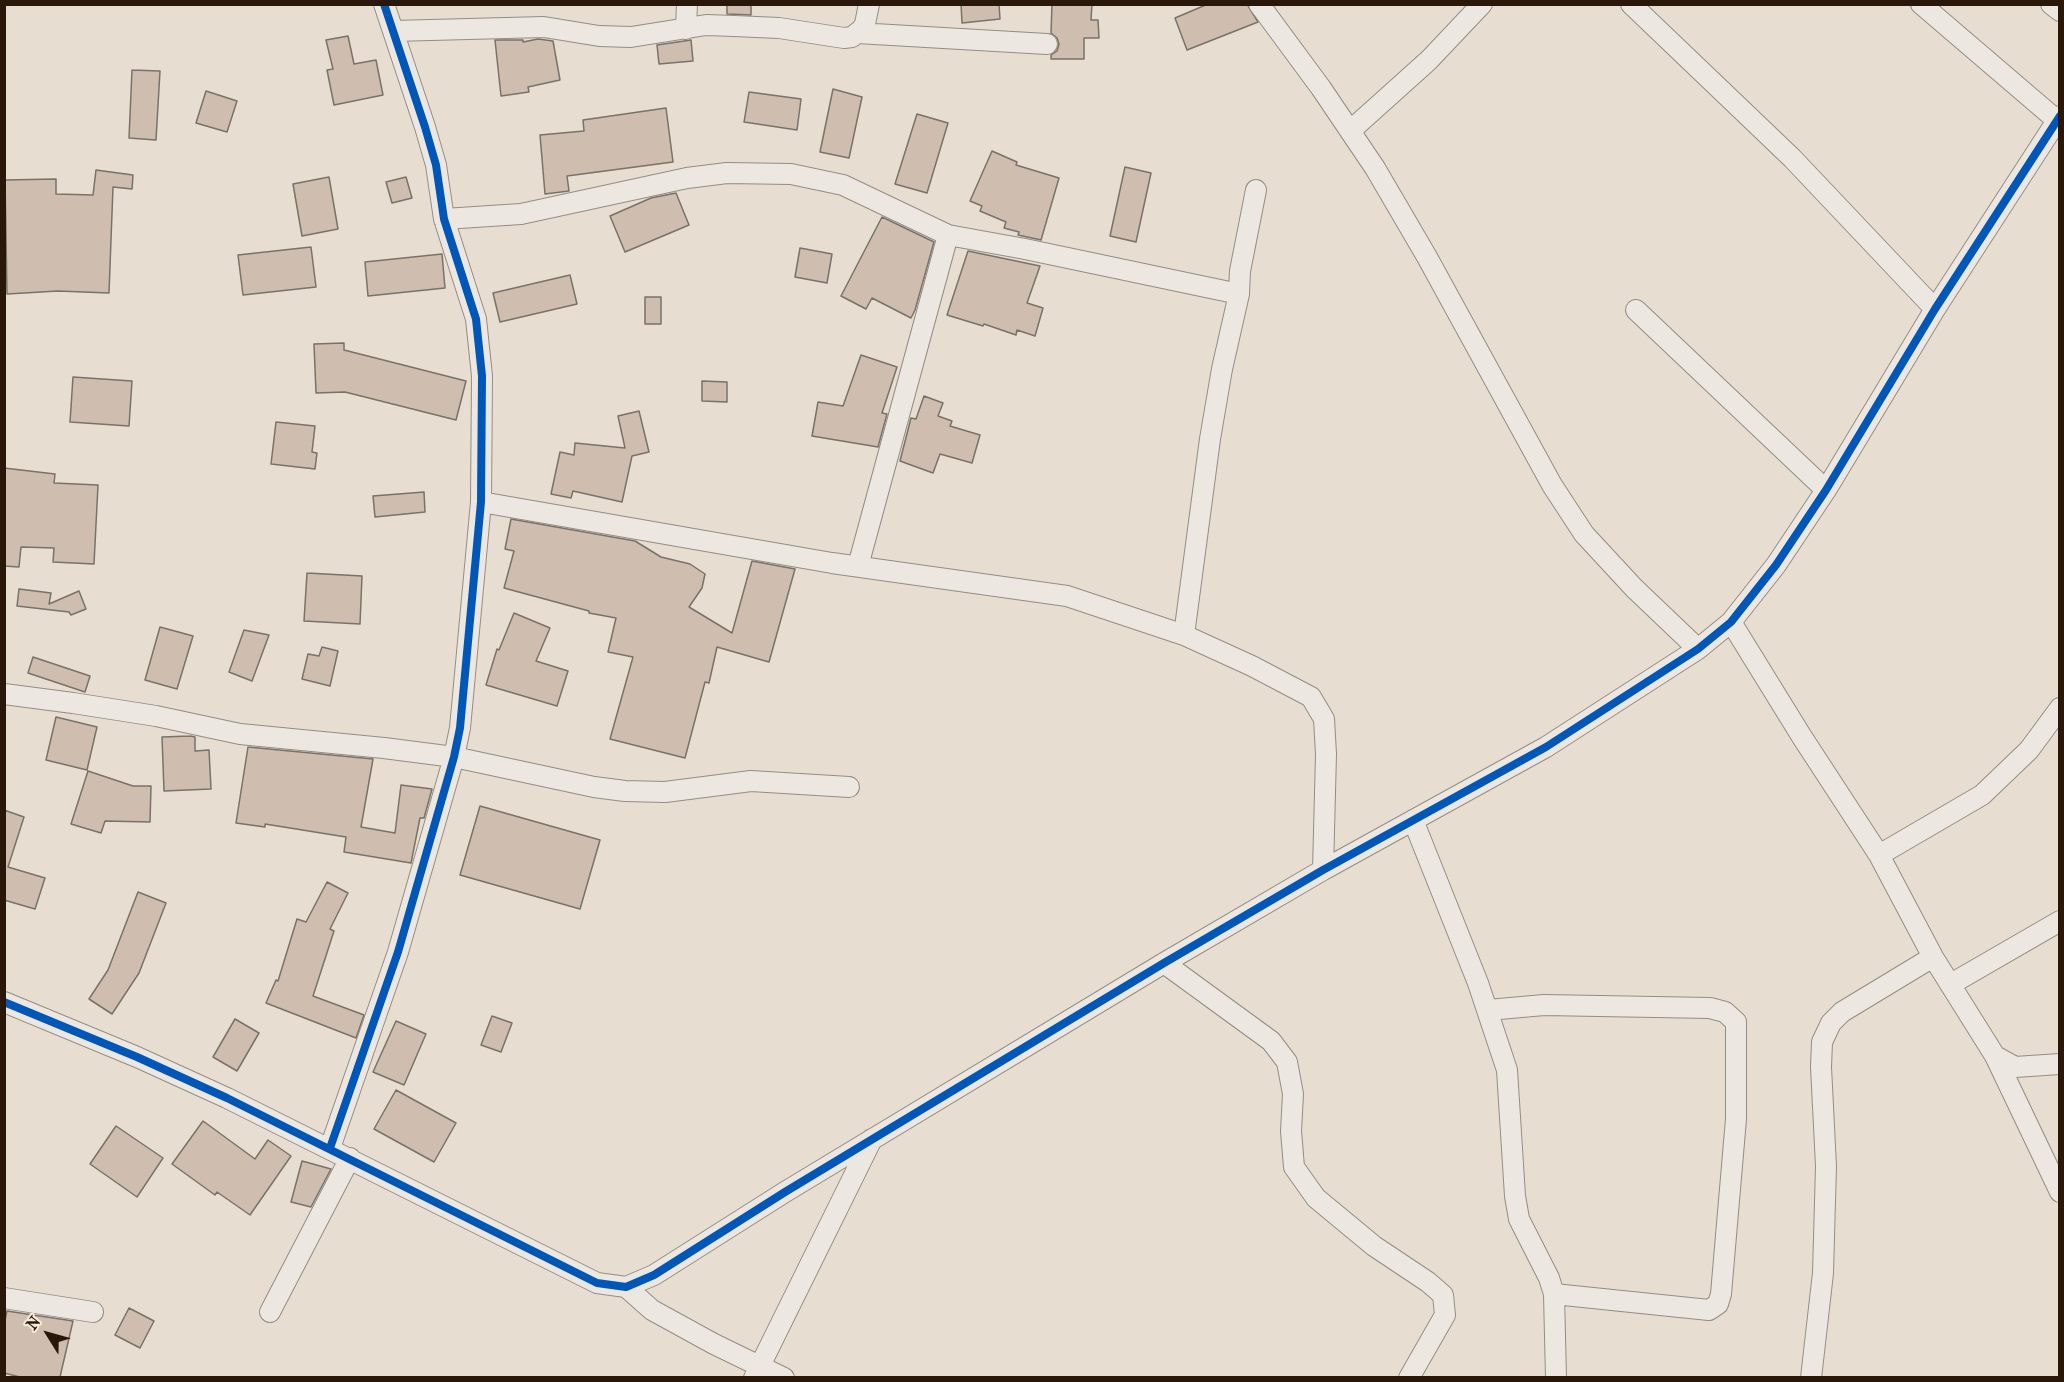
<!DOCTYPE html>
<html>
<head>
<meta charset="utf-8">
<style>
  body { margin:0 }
  #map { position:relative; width:2064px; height:1382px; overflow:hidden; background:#e7ded1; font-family:"IM FELL French Canon",serif }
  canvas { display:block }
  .frame { position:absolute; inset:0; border:6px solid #29170a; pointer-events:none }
  .north { position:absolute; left:18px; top:1304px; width:60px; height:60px; -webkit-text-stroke:4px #f5eadb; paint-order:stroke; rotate:307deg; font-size:16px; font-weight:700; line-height:24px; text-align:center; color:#29170a }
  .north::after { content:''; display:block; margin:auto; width:21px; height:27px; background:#29170a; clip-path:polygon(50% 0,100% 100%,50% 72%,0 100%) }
</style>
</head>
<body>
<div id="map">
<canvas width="2064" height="1382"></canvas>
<div class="frame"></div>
<div class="north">N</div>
</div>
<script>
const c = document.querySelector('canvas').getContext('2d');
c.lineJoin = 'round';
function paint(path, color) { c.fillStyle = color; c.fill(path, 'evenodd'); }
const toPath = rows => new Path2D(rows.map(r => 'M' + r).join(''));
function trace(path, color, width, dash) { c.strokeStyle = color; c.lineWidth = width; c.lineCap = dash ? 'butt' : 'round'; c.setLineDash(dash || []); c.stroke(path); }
const building = toPath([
  [727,4,751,4,751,15,727,14,727,4],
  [961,4,999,4,1000,19,962,23,961,4],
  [1052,4,1092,4,1091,20,1098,20,1099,38,1084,38,1084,59,1051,59,1051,55,1057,51,1059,44,1057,38,1051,33,1052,4],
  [1208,4,1247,4,1258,22,1187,50,1175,18,1208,4],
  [348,36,354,64,376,60,383,95,334,105,327,70,333,69,326,40,348,36],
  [538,39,553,41,560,80,528,87,529,92,501,96,495,40,523,40,523,42,538,39],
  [691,40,693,61,659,64,657,45,691,40],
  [132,70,160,71,156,140,129,138,132,70],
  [833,89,862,97,849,158,820,152,833,89],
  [206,91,237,101,227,132,196,123,206,91],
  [749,92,801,99,797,130,744,122,749,92],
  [666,108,673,162,567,176,569,191,545,194,540,135,584,131,583,120,666,108],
  [917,114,948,123,927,193,895,184,917,114],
  [992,151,1017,162,1016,165,1059,178,1041,240,1018,235,1019,232,1004,228,1006,222,980,211,982,206,970,201,992,151],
  [1125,167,1151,173,1136,242,1110,236,1125,167],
  [96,170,133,175,132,189,113,187,109,293,58,291,7,294,5,180,56,179,56,194,93,195,96,170],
  [329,177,338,229,302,236,293,184,329,177],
  [406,177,412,198,392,203,386,182,406,177],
  [676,193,689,225,625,252,610,216,651,198,676,193],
  [882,217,934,242,915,310,911,318,872,298,866,309,841,296,882,217],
  [311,247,316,287,243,295,238,255,311,247],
  [800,248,832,254,827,283,795,277,800,248],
  [968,251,1040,266,1027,303,1043,308,1035,336,1017,330,1016,335,984,324,983,326,947,315,968,251],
  [442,254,445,288,368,296,365,262,442,254],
  [570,275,577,304,500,322,493,293,570,275],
  [645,297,661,297,661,324,645,324,645,297],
  [344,343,344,350,466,381,456,420,345,392,316,393,314,344,344,343],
  [861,355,897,367,882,413,887,414,878,447,812,436,818,402,843,406,861,355],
  [73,377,132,381,129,426,70,422,73,377],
  [702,381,727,382,727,402,702,401,702,381],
  [924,396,943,403,938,416,952,421,950,426,980,435,972,463,940,454,933,473,900,461,911,418,916,419,924,396],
  [639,411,649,452,632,456,622,502,573,491,571,498,551,494,560,452,574,455,575,443,625,448,618,416,639,411],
  [276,422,315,426,312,452,317,453,315,469,271,464,276,422],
  [4,468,55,474,54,483,98,485,94,564,53,562,54,548,21,547,19,567,4,566,4,468],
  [424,492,425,512,375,517,373,496,424,492],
  [511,519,635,541,661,557,690,564,705,574,702,588,689,607,732,633,752,561,795,569,769,662,717,647,709,683,705,682,685,758,610,739,633,657,608,652,616,618,589,613,589,611,504,588,514,551,505,549,511,519],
  [307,573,362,576,360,624,304,621,307,573],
  [19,589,51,593,49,604,79,591,86,609,71,615,69,612,17,606,19,589],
  [514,613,550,628,536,661,568,671,557,706,486,685,497,649,499,650,514,613],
  [160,627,193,636,177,689,145,680,160,627],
  [244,630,269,635,252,681,229,672,244,630],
  [322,647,338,651,330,686,302,679,308,654,319,656,322,647],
  [33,657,90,676,85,692,28,673,33,657],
  [56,717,97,727,87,770,46,760,56,717],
  [190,736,195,737,195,751,209,750,211,789,164,791,162,737,190,736],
  [248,747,373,759,361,827,395,833,401,785,432,789,424,818,420,818,411,863,344,852,346,837,265,824,265,827,236,823,248,747],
  [88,771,133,786,151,786,150,822,105,821,101,833,71,824,88,771],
  [480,806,600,840,580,909,460,875,480,806],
  [4,810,24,817,8,867,45,878,35,909,4,900,4,810],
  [327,882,348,893,330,929,334,931,313,996,364,1015,356,1038,266,1003,276,980,278,981,297,919,306,922,327,882],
  [138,892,166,903,139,973,112,1014,89,999,108,970,138,892],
  [492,1016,512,1023,501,1052,481,1045,492,1016],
  [235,1019,259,1033,237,1071,213,1057,235,1019],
  [396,1021,426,1034,404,1085,373,1072,396,1021],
  [396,1090,456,1123,434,1162,374,1129,396,1090],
  [203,1121,255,1159,268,1140,291,1156,250,1215,217,1192,215,1195,172,1164,203,1121],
  [116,1126,163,1158,137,1197,90,1164,116,1126],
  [302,1161,331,1169,311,1207,291,1202,302,1161],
  [129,1308,154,1321,140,1348,115,1335,129,1308],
  [7,1311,73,1321,60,1377,20,1377,4,1373,4,1324,7,1311]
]);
paint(building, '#cfbdb0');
trace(building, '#797269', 1.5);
const minor = toPath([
  [1259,4,1321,88,1375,168,1427,257,1552,485,1584,534,1634,588,1698,649],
  [1631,4,1792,158,1935,309],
  [1921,4,2060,123],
  [2051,4,2060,11],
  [686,29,687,4],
  [393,31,544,27,599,36,631,37,706,25,734,26,779,28,844,38,852,37,862,29,865,24,869,4],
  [857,33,1047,44],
  [1350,131,1429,60,1482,4],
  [444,219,521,214,687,178,727,173,791,174,843,185,948,235,1025,249,1239,294],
  [1636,310,1826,490],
  [481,502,832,563,1067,596,1184,635,1252,666,1311,697,1324,719,1326,754,1323,870],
  [858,566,948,235],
  [1731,622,1802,737,1879,855,1933,957,1995,1056,2060,1192],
  [1184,635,1210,439,1222,369,1239,294,1240,271,1256,190],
  [4,694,73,703,156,716,240,734,384,748,454,757,594,787,625,791,665,792,751,781,849,787],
  [1413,820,1478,983,1507,1070,1515,1196,1519,1219,1549,1278,1554,1294,1556,1378],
  [1879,855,1982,795,2029,750,2060,708],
  [1164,963,1271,1041,1287,1062,1293,1094,1291,1131,1294,1167,1316,1198,1374,1246,1428,1282,1443,1295,1445,1315,1409,1378],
  [1951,984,2060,921],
  [4,1002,137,1057,227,1098,597,1283,626,1287,654,1275,785,1192,1164,963,1323,870,1546,747,1698,649,1731,622,1776,565,1826,490,1935,309,2060,116],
  [1488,1010,1544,1005,1710,1008,1725,1012,1736,1022,1736,1119,1721,1294,1718,1304,1709,1310,1554,1294],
  [1995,1056,2015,1067,2060,1064],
  [330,1148,398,952,454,757,460,728,481,502,482,376,476,319,444,219,436,165,425,127,384,4],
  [626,1287,652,1310,714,1344,784,1378],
  [4,1298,93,1312],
  [270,1312,350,1158],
  [754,1378,872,1139],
  [1811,1378,1823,1273,1826,1166,1821,1067,1822,1042,1831,1023,1842,1012,1933,957]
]);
trace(minor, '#948d84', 22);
trace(minor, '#ece7e0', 20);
trace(toPath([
  [4,1002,137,1057,227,1098,597,1283,626,1287,654,1275,785,1192,1164,963,1323,870,1546,747,1698,649,1731,622,1776,565,1826,490,1935,309,2060,116],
  [330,1148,398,952,454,757,460,728,481,502,482,376,476,319,444,219,436,165,425,127,384,4]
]), '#0057b8', 8);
</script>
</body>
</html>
